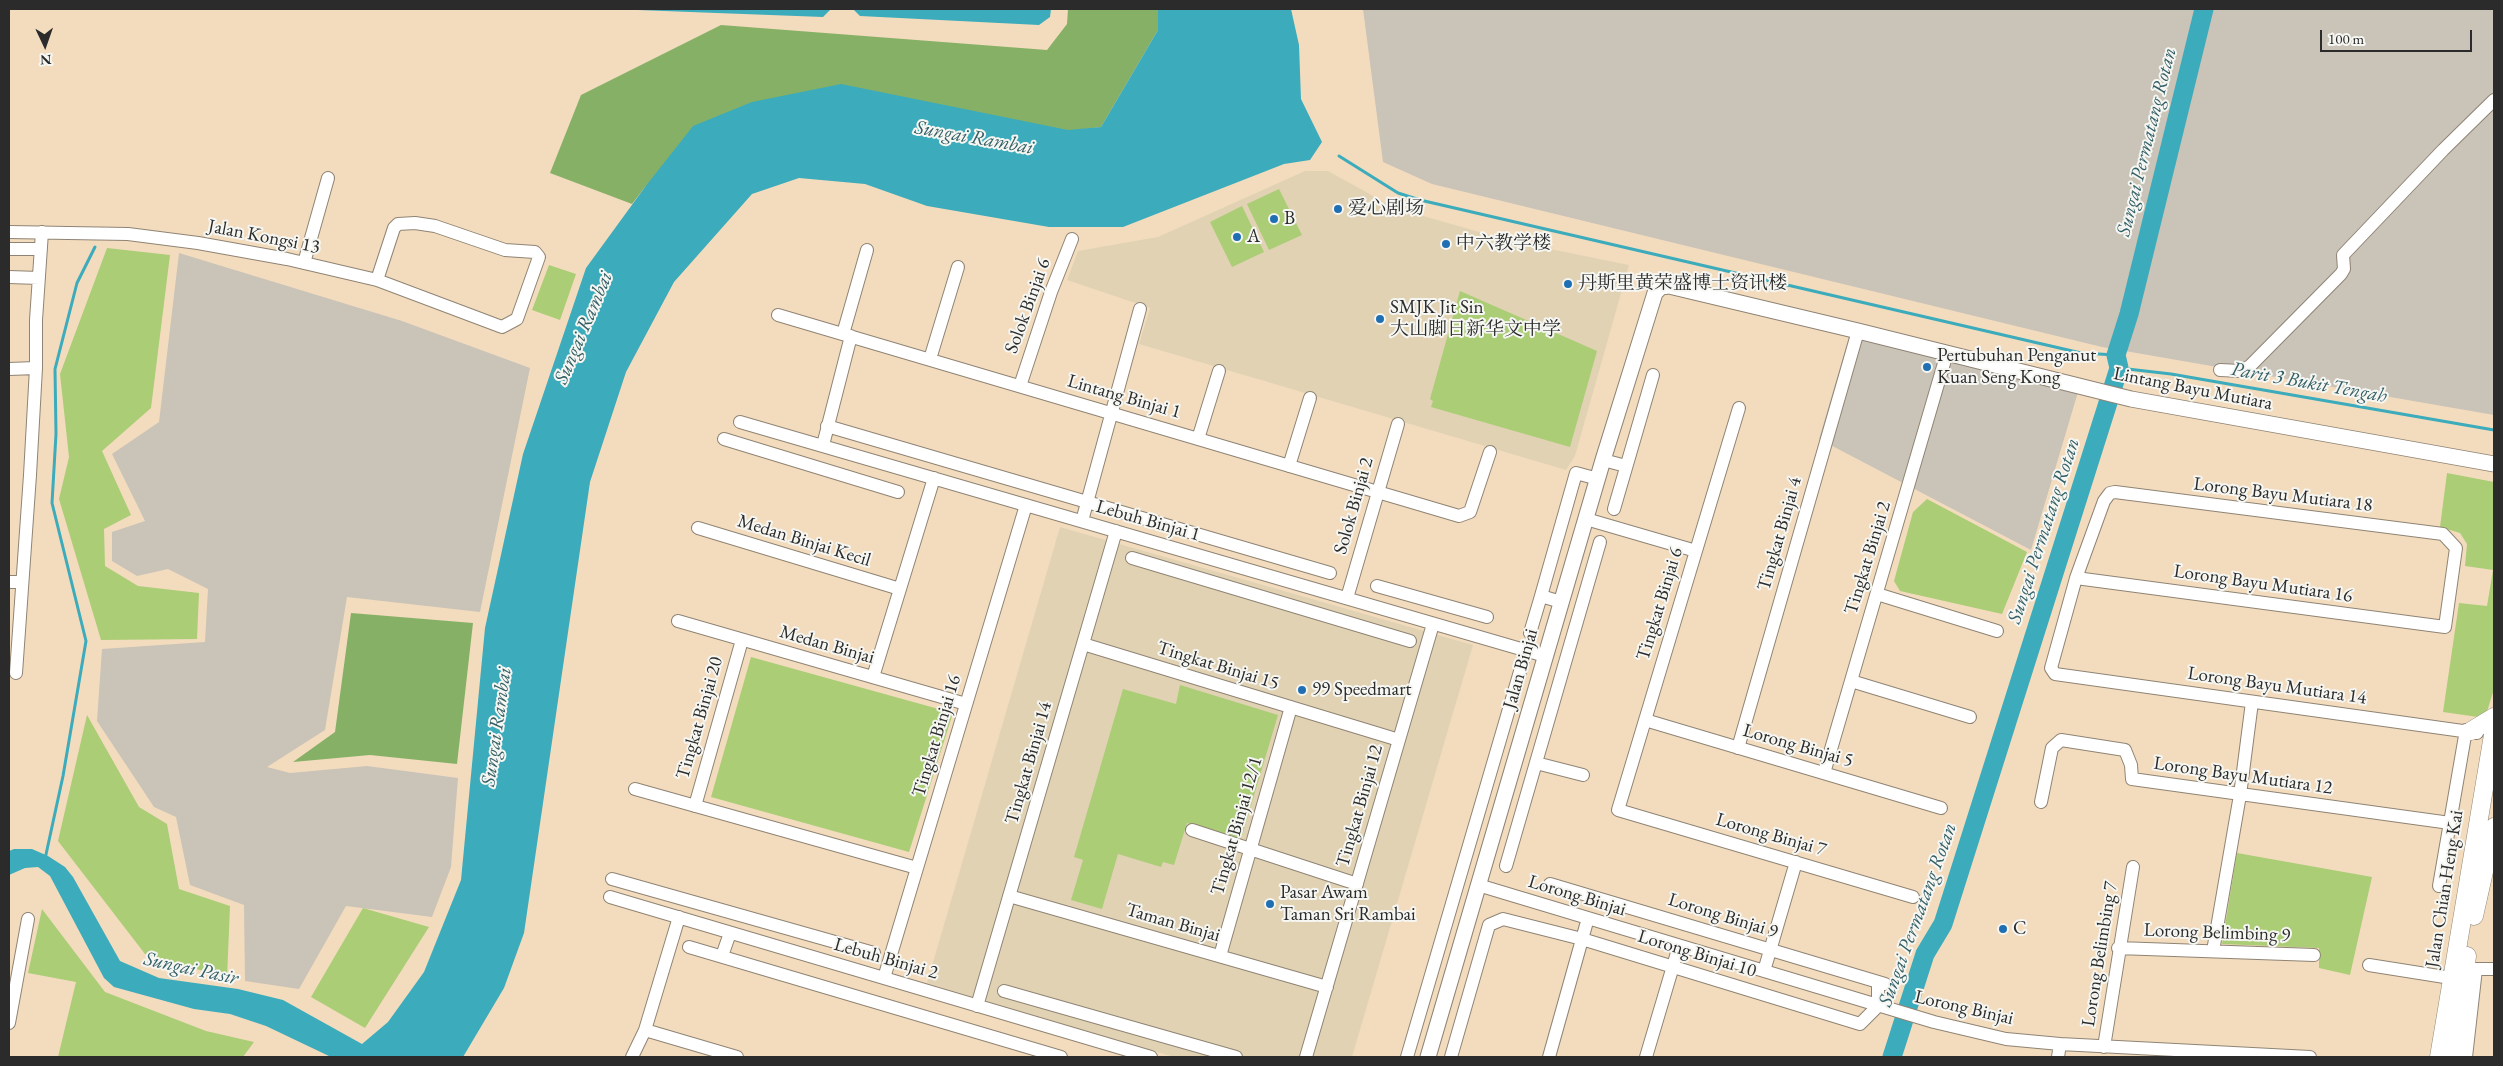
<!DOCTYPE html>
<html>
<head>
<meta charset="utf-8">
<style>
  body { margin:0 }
  #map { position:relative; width:2503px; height:1066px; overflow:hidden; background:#f3dcbe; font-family:"EB Garamond",serif }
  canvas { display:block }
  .frame { position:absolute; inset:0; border:10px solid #2b2b2b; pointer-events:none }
  .north { position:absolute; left:20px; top:20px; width:50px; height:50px; -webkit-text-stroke:4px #f6f6f2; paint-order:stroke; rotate:177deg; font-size:14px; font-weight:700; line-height:20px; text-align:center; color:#2b2b2b }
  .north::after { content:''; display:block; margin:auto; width:18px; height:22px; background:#2b2b2b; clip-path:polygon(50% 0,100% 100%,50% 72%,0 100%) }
  .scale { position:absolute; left:2320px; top:30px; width:152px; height:22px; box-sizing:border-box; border:2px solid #2b2b2b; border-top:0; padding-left:6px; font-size:15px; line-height:18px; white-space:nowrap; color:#2b2b2b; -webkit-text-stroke:4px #f6f6f2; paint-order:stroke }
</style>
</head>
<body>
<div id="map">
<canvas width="2503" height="1066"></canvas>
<div class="frame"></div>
<div class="north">N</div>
<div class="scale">100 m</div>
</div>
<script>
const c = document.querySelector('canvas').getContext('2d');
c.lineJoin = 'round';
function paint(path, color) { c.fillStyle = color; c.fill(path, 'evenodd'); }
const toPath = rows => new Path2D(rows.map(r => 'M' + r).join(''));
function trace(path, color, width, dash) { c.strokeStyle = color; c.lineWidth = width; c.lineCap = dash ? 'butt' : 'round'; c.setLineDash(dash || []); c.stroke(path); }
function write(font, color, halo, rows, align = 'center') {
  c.font = font + ' "EB Garamond","Noto Serif SC",serif'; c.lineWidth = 4; c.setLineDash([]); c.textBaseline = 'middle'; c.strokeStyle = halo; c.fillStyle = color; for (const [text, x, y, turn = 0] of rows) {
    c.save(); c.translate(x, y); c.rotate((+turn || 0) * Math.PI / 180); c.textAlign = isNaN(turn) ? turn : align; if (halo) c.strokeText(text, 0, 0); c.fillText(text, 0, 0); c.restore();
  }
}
paint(toPath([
  [1305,171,1328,171,1395,208,1511,241,1629,265,1575,456,1566,470,1139,344,1150,308,1067,280,1078,251,1158,237],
  [1060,527,1473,645,1352,1057,1174,1057,927,983]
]), '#e1d2b4');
paint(toPath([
  [1363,9,2494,9,2494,415,2102,347,1432,184,1383,162],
  [179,253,402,321,530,368,480,612,347,597,325,730,267,767,290,773,367,766,458,778,451,867,432,917,346,906,299,989,245,981,244,905,190,885,176,817,154,807,97,721,102,649,205,642,208,589,168,569,137,576,112,561,112,532,145,521,112,454,159,422],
  [1850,333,2078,392,2031,550,1819,439]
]), '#c9c3b8');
paint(toPath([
  [1279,189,1302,235,1269,250,1247,204],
  [1242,206,1264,252,1232,267,1210,222],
  [107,248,170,255,151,408,102,451,131,515,104,529,105,566,138,586,199,593,197,639,101,640,59,499,69,457,60,374],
  [549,265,576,274,560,320,532,310],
  [1460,291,1597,351,1570,447,1431,407,1433,401,1430,399],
  [2447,473,2494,482,2494,689,2485,718,2443,712,2459,603,2487,606,2493,570,2465,566,2467,544,2460,533,2440,527],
  [1927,499,2027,552,2002,614,1900,591,1894,581,1913,512],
  [751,657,953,713,909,852,711,797],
  [1180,685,1278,715,1241,839,1187,823,1174,865,1163,862,1161,867,1118,854,1102,909,1071,900,1083,860,1074,857,1123,689,1176,704],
  [87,715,139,807,167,824,179,889,230,906,227,978,145,954,58,841],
  [2237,853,2372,877,2350,975,2319,968,2319,948,2222,944],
  [363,908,429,927,365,1028,311,997],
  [42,909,105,992,206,1031,254,1042,243,1057,58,1057,76,982,28,973]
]), '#aacd76');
paint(toPath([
  [1068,9,1158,9,1158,30,1101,127,645,187,632,204,550,173,581,95,721,25,1047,50,1067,24],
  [351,613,473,623,457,764,370,755,293,762,335,732]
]), '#87b067');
paint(toPath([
  [611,9,831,9,823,17],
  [853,9,1051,9,1050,17,1039,25,860,16],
  [1158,9,1291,9,1299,45,1301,99,1322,142,1310,160,1284,164,1123,227,1049,227,927,206,865,184,799,178,752,194,674,282,626,372,590,482,524,933,504,988,463,1057,331,1057,266,1026,230,1014,194,1009,114,987,104,978,50,876,38,867,25,868,9,875,9,851,14,849,32,849,48,856,65,867,73,877,120,961,159,978,238,989,283,1000,362,1044,388,1022,424,972,461,880,485,628,523,454,586,268,645,187,693,126,752,102,841,84,1068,130,1101,127,1158,30]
]), '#3cabbb');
trace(toPath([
  [1339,156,1398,193,1420,200,2081,353,2116,355],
  [2119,368,2171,374,2494,430],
  [45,859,63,776,86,641,52,503,56,434,55,369,77,283,95,247]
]), '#3cabbb', 3);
trace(toPath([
  [1892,1057,1925,954,1943,924,2119,368,2116,355,2129,314,2204,9]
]), '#3cabbb', 19);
const minor = toPath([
  [9,232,128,234,198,243,287,259,377,280,502,327,517,319,539,257,535,252,505,250,435,226,415,223,398,224,394,228,377,280],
  [9,249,41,249],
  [304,263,328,178],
  [9,277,39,278],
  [778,315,1459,516,1470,512,1490,452],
  [843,334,867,250],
  [930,359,958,267],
  [9,369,36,368],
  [2220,370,2241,371,2250,366,2341,274,2344,269,2343,255,2443,150,2494,100],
  [1020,386,1051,292,1072,239],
  [1739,408,1618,810,1913,897],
  [740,422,1545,656],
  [827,426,1330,573],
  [724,439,898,492],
  [1198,439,1219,371],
  [823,445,851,336],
  [1603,460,1626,466],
  [1289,466,1310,398],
  [1614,509,1653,375],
  [1586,519,1696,551],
  [1082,521,1140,309],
  [698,528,900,589],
  [1132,558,1410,641],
  [2076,578,2445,627,2456,548,2443,534,2115,492,2110,493,2104,501,2076,578,2051,668,2055,674,2477,733],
  [9,582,22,582],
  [1377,586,1487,617],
  [1877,594,1997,631],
  [1541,596,1576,473,1598,479],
  [1347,598,1398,424],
  [678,621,966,704],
  [1530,633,1541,596,1561,602],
  [1083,644,1399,740],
  [16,673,30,475,36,368,36,320,42,232],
  [873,677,934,478],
  [1851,681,1970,717],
  [1645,720,1941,808],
  [1738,748,1858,331],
  [1536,763,1583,775],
  [1824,773,1947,353],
  [635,789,917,868],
  [2041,802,2052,748,2061,740,2125,750,2131,765,2132,779,2450,823],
  [695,806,742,640],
  [1192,830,1357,884],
  [1506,866,1600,542],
  [612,879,874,953],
  [1550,884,1885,984],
  [1478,885,1934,1022,2006,1039,2060,1044,2310,1057],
  [2439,886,2466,730],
  [1009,896,1327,987],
  [610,897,1151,1057],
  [689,947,1061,1057],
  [2118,948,2314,955],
  [2213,951,2240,795,2252,702],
  [722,956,730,933],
  [1220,956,1291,707],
  [2369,965,2451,978],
  [2468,969,2494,969],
  [1764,971,1796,862],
  [884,978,1026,505],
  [1004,991,1236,1057],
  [977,1006,1116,531],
  [9,1023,28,919],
  [645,1030,737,1057],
  [2104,1047,2133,867],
  [632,1057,645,1030,679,917],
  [1306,1057,1433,624],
  [1407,1057,1526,651],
  [1451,1057,1489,925,1503,919,1582,939,1860,1024,1878,1006,1878,982],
  [1549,1057,1588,918],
  [1646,1057,1679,946],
  [2058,1057,2060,1044],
  [2466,1057,2476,969]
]);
const tertiary = toPath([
  [1428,1057,1603,460,1655,293,1661,287,1669,286,1858,331,2131,399,2494,464]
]);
const secondary = toPath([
  [2471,731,2494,717],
  [2474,916,2494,827],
  [2439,1057,2494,729],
  [2453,1057,2467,956]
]);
trace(minor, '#8f8474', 14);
trace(tertiary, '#8f8474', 17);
trace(secondary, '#8f8474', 19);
trace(minor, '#fff', 12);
trace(tertiary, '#fff', 15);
trace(secondary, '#fff', 18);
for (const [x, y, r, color] of [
  [1338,209,5,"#1f6fb2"],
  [1274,219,5,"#1f6fb2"],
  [1237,237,5,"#1f6fb2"],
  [1446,244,5,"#1f6fb2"],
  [1568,284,5,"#1f6fb2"],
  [1380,319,5,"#1f6fb2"],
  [1927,367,5,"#1f6fb2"],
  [1302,690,5,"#1f6fb2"],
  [1270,904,5,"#1f6fb2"],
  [2003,929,5,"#1f6fb2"]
]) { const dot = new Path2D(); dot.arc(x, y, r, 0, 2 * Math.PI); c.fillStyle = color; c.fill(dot); trace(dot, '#f6f6f2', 2); }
write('19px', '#2b2b2b', '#f6f6f2', [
  ["爱心剧场",1348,209],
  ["B",1284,219],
  ["A",1247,237],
  ["中六教学楼",1456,244],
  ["丹斯里黄荣盛博士资讯楼",1578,284],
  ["SMJK Jit Sin",1390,308],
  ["大山脚日新华文中学",1390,330],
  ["Pertubuhan Penganut",1937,356],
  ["Kuan Seng Kong",1937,378],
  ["99 Speedmart",1312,690],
  ["Pasar Awam",1280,893],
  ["Taman Sri Rambai",1280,915],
  ["C",2013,929]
], 'left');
write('19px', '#2b2b2b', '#f6f6f2', [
  ["Jalan Kongsi 13",264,237,11],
  ["Solok Binjai 6",1028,306,-70],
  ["Lintang Bayu Mutiara",2193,389,11],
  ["Lintang Binjai 1",1124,397,16],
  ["Lorong Bayu Mutiara 18",2283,495,7],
  ["Solok Binjai 2",1354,506,-74],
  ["Lebuh Binjai 1",1148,521,16],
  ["Tingkat Binjai 4",1780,534,-74],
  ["Medan Binjai Kecil",804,541,17],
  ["Tingkat Binjai 2",1868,558,-73],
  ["Lorong Bayu Mutiara 16",2263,584,8],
  ["Tingkat Binjai 6",1660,604,-73],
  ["Medan Binjai",827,645,16],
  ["Tingkat Binjai 15",1218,666,17],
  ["Jalan Binjai",1521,669,-74],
  ["Lorong Bayu Mutiara 14",2277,686,8],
  ["Tingkat Binjai 20",700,718,-74],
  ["Tingkat Binjai 16",937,736,-73],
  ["Lorong Binjai 5",1798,746,16],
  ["Tingkat Binjai 14",1029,763,-74],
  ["Lorong Bayu Mutiara 12",2243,776,8],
  ["Tingkat Binjai 12",1360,806,-74],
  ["Tingkat Binjai 12/1",1237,826,-74],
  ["Lorong Binjai 7",1771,835,16],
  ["Jalan Chian Heng Kai",2445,889,-81],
  ["Lorong Binjai",1577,896,17],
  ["Lorong Binjai 9",1723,916,17],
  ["Taman Binjai",1173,923,16],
  ["Lorong Belimbing 9",2217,933,2],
  ["Lorong Binjai 10",1697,954,17],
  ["Lorong Belimbing 7",2100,954,-81],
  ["Lebuh Binjai 2",886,959,16],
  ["Lorong Binjai",1964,1008,13]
]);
write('italic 20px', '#325e65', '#f6f6f2', [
  ["Sungai Rambai",974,138,10],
  ["Sungai Permatang Rotan",2147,142,-76],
  ["Sungai Rambai",584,328,-67],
  ["Parit 3 Bukit Tengah",2309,383,10],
  ["Sungai Permatang Rotan",2044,531,-72],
  ["Sungai Rambai",497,727,-82],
  ["Sungai Permatang Rotan",1918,915,-70],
  ["Sungai Pasir",191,969,12]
]);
</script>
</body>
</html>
